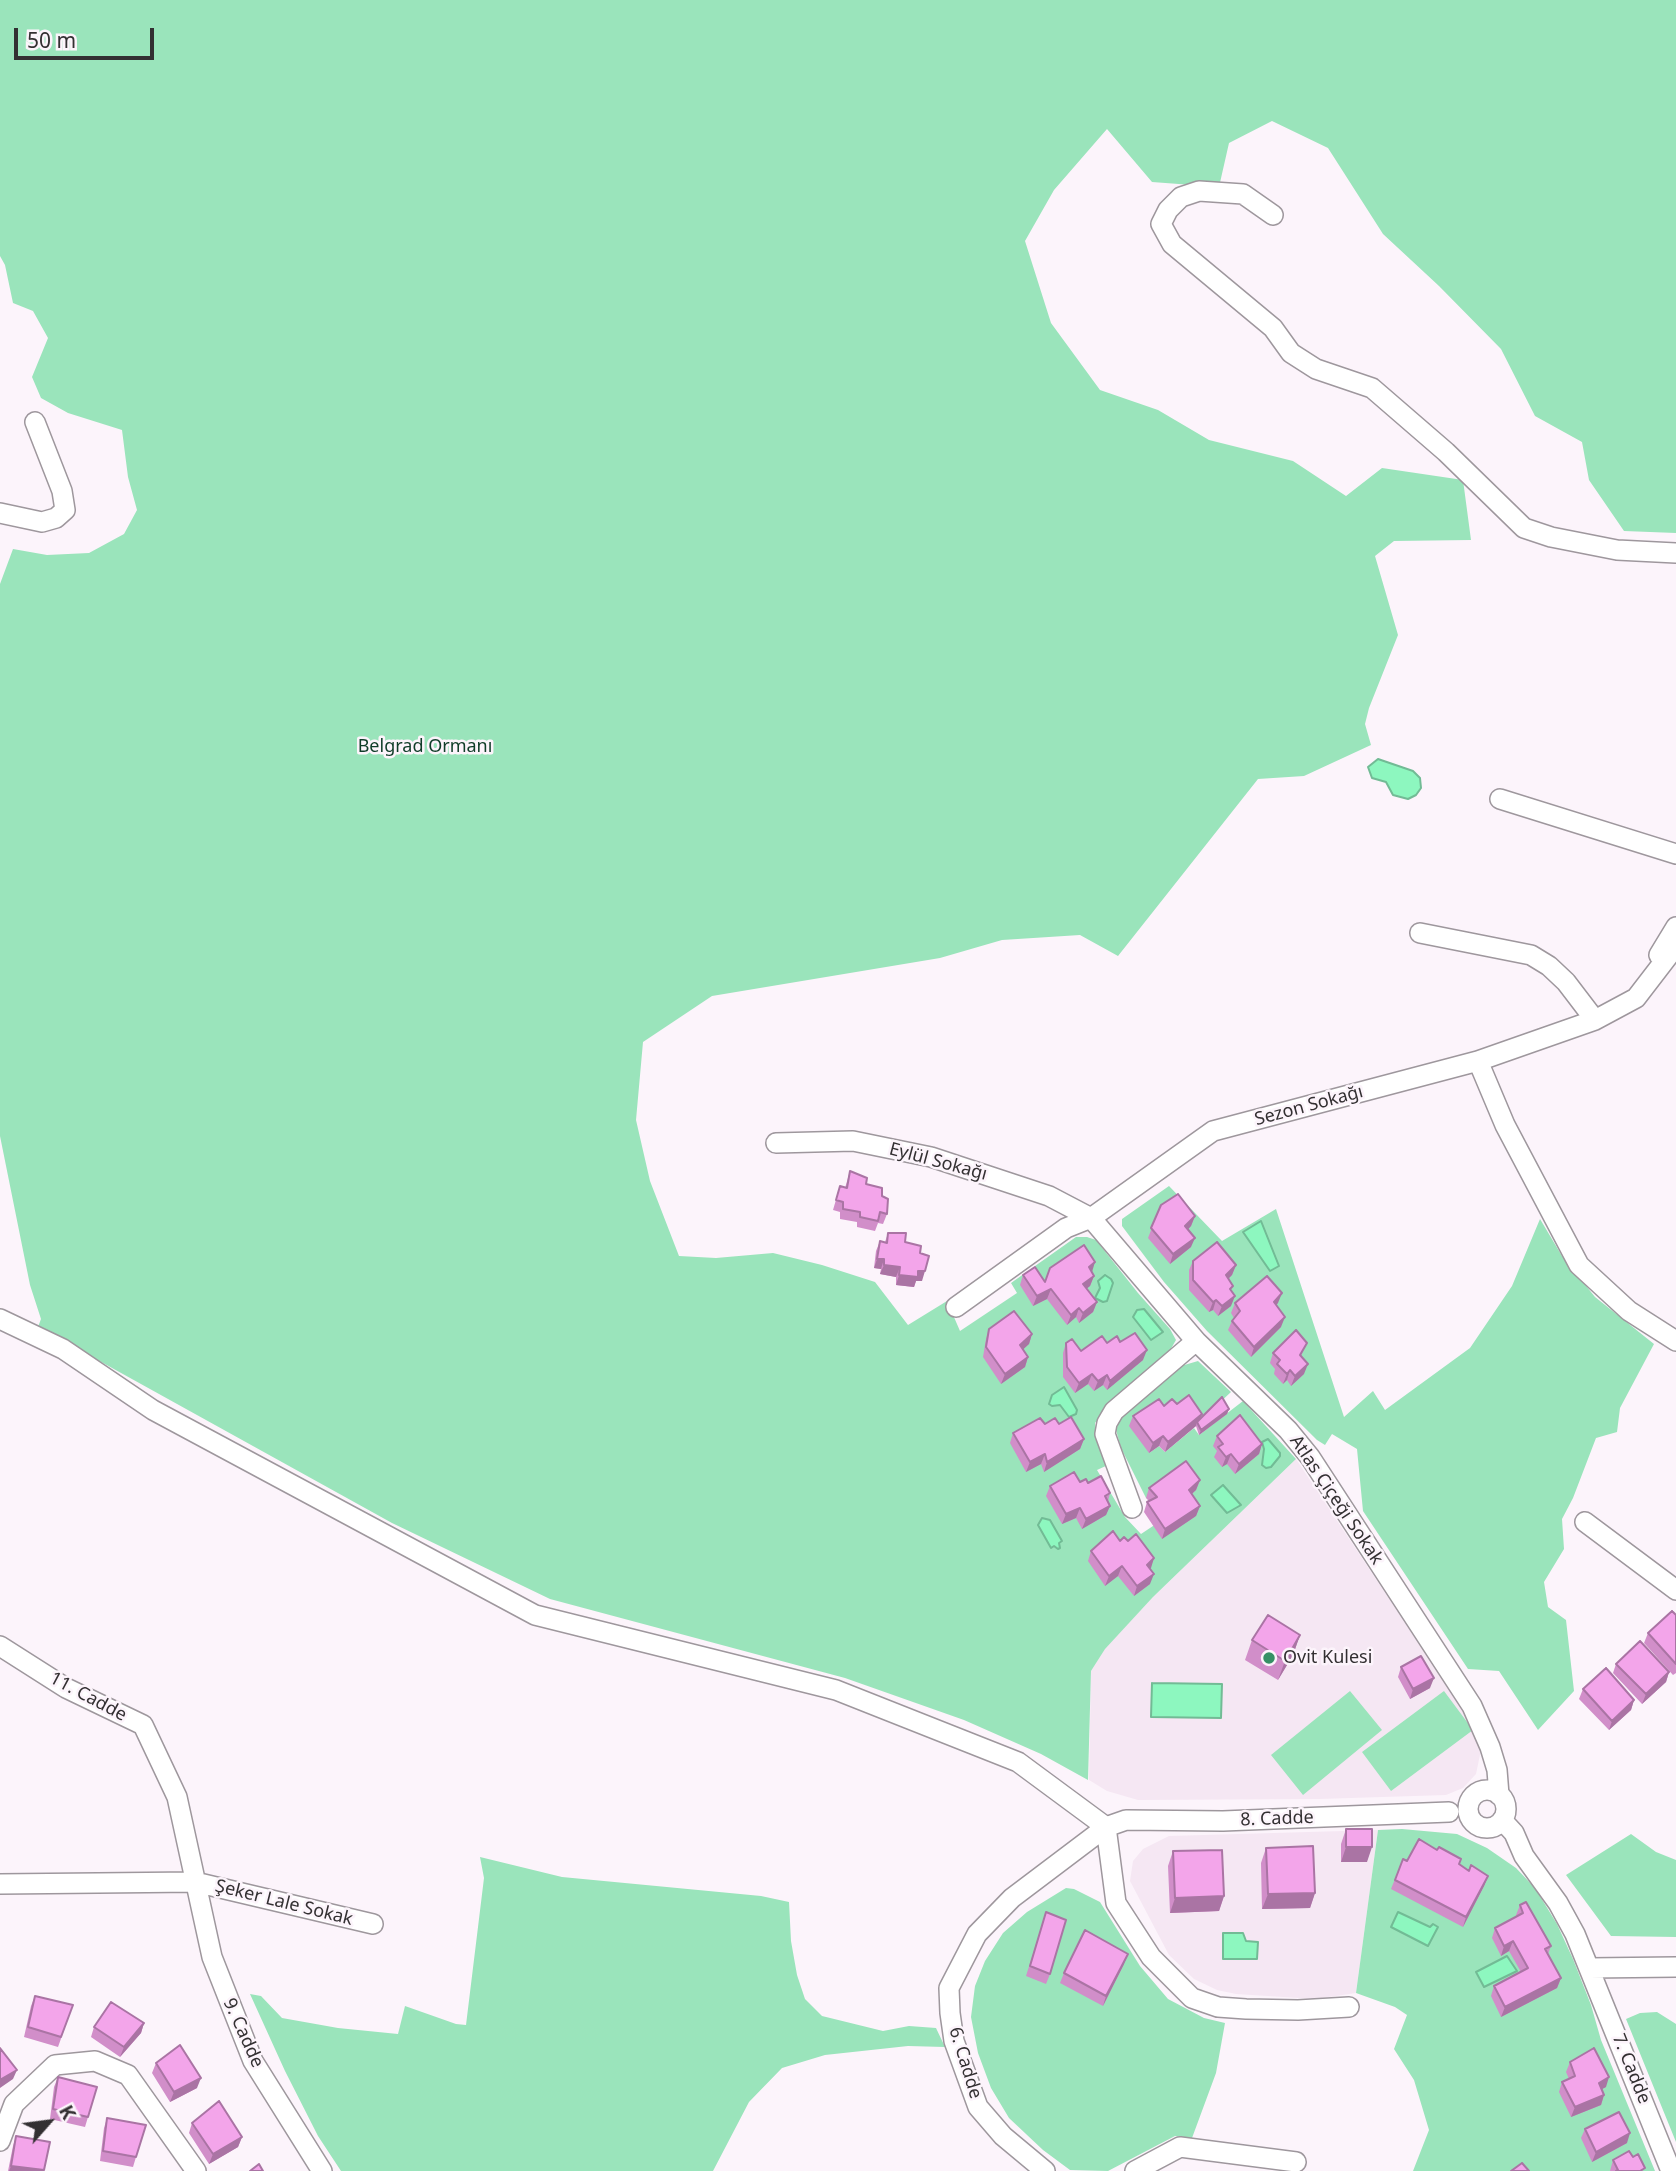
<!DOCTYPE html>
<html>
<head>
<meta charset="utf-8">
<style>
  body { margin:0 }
  #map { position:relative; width:1676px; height:2171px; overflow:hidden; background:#fcf4fb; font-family:"Noto Sans",sans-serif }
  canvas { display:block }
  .north { position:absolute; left:14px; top:2087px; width:70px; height:70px; -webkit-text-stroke:5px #fcf4fb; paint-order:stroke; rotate:62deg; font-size:19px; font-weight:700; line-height:28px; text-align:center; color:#333032 }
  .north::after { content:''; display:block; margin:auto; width:24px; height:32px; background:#333032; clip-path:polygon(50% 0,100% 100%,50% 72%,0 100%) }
  .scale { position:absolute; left:14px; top:28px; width:140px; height:32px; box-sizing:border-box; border:4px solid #333032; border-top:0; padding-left:9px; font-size:21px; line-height:24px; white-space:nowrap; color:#333032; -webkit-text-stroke:5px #fcf4fb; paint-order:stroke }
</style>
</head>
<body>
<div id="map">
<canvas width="1676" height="2171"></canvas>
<div class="north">K</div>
<div class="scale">50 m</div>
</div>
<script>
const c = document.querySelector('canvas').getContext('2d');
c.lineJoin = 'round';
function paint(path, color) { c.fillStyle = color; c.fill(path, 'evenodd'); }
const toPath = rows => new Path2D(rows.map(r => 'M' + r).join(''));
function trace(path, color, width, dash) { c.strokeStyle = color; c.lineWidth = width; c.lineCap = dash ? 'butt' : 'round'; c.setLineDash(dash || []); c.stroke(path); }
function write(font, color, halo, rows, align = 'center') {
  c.font = font + ' "Noto Sans",sans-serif'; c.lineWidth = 5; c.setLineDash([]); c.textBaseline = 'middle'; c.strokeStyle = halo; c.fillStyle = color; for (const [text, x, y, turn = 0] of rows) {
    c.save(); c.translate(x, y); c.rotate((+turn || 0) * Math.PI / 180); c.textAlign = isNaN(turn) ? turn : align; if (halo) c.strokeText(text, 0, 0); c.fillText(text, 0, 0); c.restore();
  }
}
paint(toPath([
  [1296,1459,1473,1725,1481,1750,1476,1774,1463,1788,1446,1795,1319,1799,1138,1800,1107,1791,1089,1780,1091,1671,1105,1648,1153,1597],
  [1378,1830,1356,1993,1315,1999,1236,1994,1217,1990,1194,1979,1169,1955,1130,1881,1133,1861,1143,1849,1169,1836]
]), '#f5e7f3');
paint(toPath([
  [0,0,1676,0,1676,533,1624,531,1589,480,1582,442,1535,416,1501,349,1439,286,1383,234,1328,148,1272,121,1229,143,1219,187,1152,182,1107,129,1054,190,1025,241,1051,323,1100,390,1158,410,1209,440,1293,461,1346,496,1382,468,1463,480,1471,540,1394,541,1375,556,1398,635,1369,708,1365,724,1371,745,1304,776,1258,779,1118,956,1080,935,1002,940,940,958,712,996,643,1042,636,1120,650,1181,679,1256,716,1258,773,1253,822,1265,875,1282,908,1325,947,1301,960,1331,1017,1293,1011,1283,1076,1237,1087,1237,1096,1240,1138,1293,1170,1329,1176,1340,1169,1352,1116,1396,1095,1423,1096,1432,1108,1465,1097,1470,1125,1517,1141,1534,1153,1526,1196,1516,1146,1498,1121,1448,1116,1430,1121,1416,1181,1366,1198,1361,1231,1392,1198,1423,1186,1405,1149,1453,1159,1446,1165,1452,1194,1428,1199,1435,1243,1401,1296,1459,1153,1597,1105,1649,1091,1671,1088,1780,1041,1754,964,1720,845,1678,550,1599,392,1523,38,1327,41,1319,30,1285,0,1136,0,584,13,549,47,555,89,553,124,534,137,510,128,477,122,430,68,413,41,398,32,377,48,338,33,311,13,303,5,265,0,256],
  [1169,1186,1222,1241,1276,1209,1344,1417,1373,1391,1385,1410,1470,1348,1512,1286,1540,1219,1562,1256,1595,1297,1654,1344,1620,1408,1617,1432,1596,1438,1573,1498,1562,1519,1564,1549,1544,1582,1548,1607,1566,1620,1574,1691,1538,1730,1499,1671,1468,1669,1363,1511,1357,1449,1332,1434,1325,1445,1317,1440,1207,1331,1164,1282,1122,1226,1122,1219],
  [1350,1691,1382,1730,1303,1795,1271,1755],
  [1444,1691,1473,1730,1391,1791,1362,1752],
  [1402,1829,1457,1834,1487,1848,1516,1868,1535,1888,1557,1924,1573,1959,1591,2005,1601,2040,1655,2171,1413,2171,1429,2130,1414,2080,1394,2049,1407,2015,1395,2007,1356,1993,1378,1830],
  [1631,1834,1656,1852,1676,1860,1676,1937,1611,1936,1566,1875],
  [480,1857,562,1877,761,1896,789,1902,791,1941,797,1975,805,1999,822,2016,883,2031,909,2026,936,2028,945,2047,908,2046,825,2055,782,2068,749,2102,713,2171,341,2171,318,2136,285,2071,250,1994,261,1996,282,2018,338,2028,398,2034,405,2006,456,2024,466,2025,484,1878],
  [1066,1888,1074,1889,1100,1902,1140,1966,1168,1999,1204,2018,1225,2023,1216,2073,1192,2138,1175,2136,1108,2171,1070,2170,1043,2150,1009,2118,991,2088,978,2053,971,2017,975,1986,985,1961,1003,1933,1027,1912],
  [1657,2012,1676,2024,1676,2142,1626,2019,1640,2013]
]), '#9ae4bb');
const water = toPath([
  [1378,759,1413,771,1420,778,1421,788,1416,795,1408,799,1393,795,1386,782,1372,778,1368,767,1378,759],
  [1261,1221,1279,1266,1270,1271,1243,1232,1261,1221],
  [1105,1275,1111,1279,1113,1283,1107,1301,1103,1302,1095,1298,1100,1288,1098,1281,1105,1275],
  [1144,1309,1163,1332,1151,1340,1133,1317,1137,1310,1144,1309],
  [1064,1387,1077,1410,1076,1414,1069,1417,1060,1405,1052,1406,1049,1404,1052,1395,1064,1387],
  [1268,1439,1280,1453,1280,1456,1271,1467,1266,1468,1262,1465,1264,1449,1262,1442,1268,1439],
  [1223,1485,1241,1505,1227,1513,1211,1495,1223,1485],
  [1042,1518,1050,1520,1062,1541,1059,1543,1060,1548,1058,1549,1054,1546,1051,1548,1038,1525,1042,1518],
  [1152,1683,1222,1684,1221,1718,1151,1717,1152,1683],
  [1398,1912,1430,1927,1433,1924,1438,1927,1428,1946,1391,1927,1398,1912],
  [1223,1933,1243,1933,1246,1941,1258,1942,1257,1959,1223,1959,1223,1933],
  [1507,1956,1517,1971,1484,1987,1476,1972,1507,1956]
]);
paint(water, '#8df7bf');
trace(water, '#72bb95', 2);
const minor = toPath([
  [1273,215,1243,194,1199,191,1181,197,1168,210,1161,224,1172,244,1273,328,1291,353,1316,369,1372,388,1446,452,1524,528,1551,537,1617,550,1676,553],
  [0,513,42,522,56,518,65,510,62,491,35,422],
  [1500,799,1676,854],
  [1420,933,1531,955,1549,966,1566,982,1595,1020],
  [1659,955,1676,927],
  [1478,1061,1505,1125,1579,1265,1629,1311,1676,1341],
  [776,1143,853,1141,931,1157,1049,1196,1091,1218,1196,1341,1288,1430,1310,1457,1472,1706,1490,1747,1497,1770,1499,1795],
  [956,1307,1066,1228,1091,1218,1213,1131,1478,1061,1595,1020,1636,998,1676,946],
  [0,1319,63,1349,153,1410,535,1615,836,1690,1018,1762,1106,1827,1116,1903,1151,1957,1192,1998,1218,2007,1246,2009,1298,2010,1349,2007],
  [1132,1508,1105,1434,1107,1423,1114,1411,1196,1341],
  [1585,1522,1676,1590],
  [0,1646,66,1688,143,1725,177,1797,212,1957,253,2061,322,2171],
  '1468 1809a19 19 0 1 1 38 0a19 19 0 1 1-38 0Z',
  [1502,1820,1514,1833,1524,1856,1558,1903,1575,1934,1671,2171],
  [0,1884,195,1882,373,1924],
  [1590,1968,1676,1967],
  [0,2141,14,2104,55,2065,95,2061,128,2075,196,2171],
  [1045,2171,1003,2136,978,2107,954,2041,950,2013,949,1988,977,1934,1012,1898,1106,1827,1126,1820,1223,1821,1449,1812],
  [1135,2171,1180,2147,1296,2162]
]);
trace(minor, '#9e979d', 22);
trace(minor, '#fff', 19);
paint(toPath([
  [850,1171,882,1196,887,1214,883,1224,878,1223,875,1231,857,1227,857,1222,840,1219,840,1212,833,1210,840,1186,845,1188],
  [1161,1205,1195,1216,1191,1226,1188,1229,1191,1247,1170,1264,1148,1238],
  [888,1233,920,1253,922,1281,916,1281,914,1287,896,1285,896,1277,880,1274,881,1269,874,1268,876,1251,880,1241,885,1242],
  [1193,1261,1236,1265,1232,1275,1228,1279,1231,1291,1231,1306,1218,1316,1213,1310,1209,1312,1189,1290,1189,1270],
  [1091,1272,1094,1276,1090,1286,1087,1288,1097,1302,1093,1312,1079,1323,1076,1317,1067,1325,1047,1299,1033,1306,1020,1285,1023,1275,1045,1282],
  [1235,1303,1278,1303,1276,1305,1281,1327,1251,1357,1228,1330,1232,1321,1234,1318,1231,1313],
  [989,1329,1032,1334,1029,1344,1023,1349,1028,1357,1025,1367,1001,1384,983,1357,986,1339],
  [1120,1342,1143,1360,1107,1390,1103,1385,1094,1391,1088,1384,1075,1393,1063,1377,1063,1353,1066,1343,1081,1351,1107,1343],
  [1307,1343,1301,1356,1304,1374,1291,1386,1287,1380,1283,1384,1274,1374,1275,1369,1270,1363,1273,1353],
  [1177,1404,1202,1414,1200,1419,1229,1409,1227,1414,1199,1435,1196,1426,1165,1452,1159,1446,1149,1453,1129,1426,1133,1416,1164,1406],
  [1045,1424,1059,1424,1084,1439,1080,1449,1044,1472,1041,1464,1026,1472,1010,1443,1013,1433],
  [1217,1436,1262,1444,1259,1454,1235,1474,1227,1464,1222,1467,1214,1457,1217,1451,1213,1446],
  [1200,1480,1196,1490,1192,1494,1200,1506,1196,1516,1162,1539,1144,1512,1147,1502,1149,1501,1146,1498,1149,1488],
  [1088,1483,1110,1493,1108,1501,1110,1506,1106,1515,1082,1529,1076,1518,1062,1524,1046,1496,1050,1486],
  [1120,1541,1154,1558,1150,1569,1150,1584,1134,1596,1118,1576,1105,1586,1088,1561,1091,1551],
  [1676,1615,1676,1673,1673,1675,1644,1643,1648,1633],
  [1300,1635,1293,1655,1278,1680,1245,1660,1252,1640],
  [1616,1664,1669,1672,1666,1682,1642,1704,1613,1673],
  [1401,1667,1430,1688,1410,1699,1398,1677],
  [1583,1689,1634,1700,1631,1710,1609,1730,1579,1699],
  [1346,1829,1367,1862,1341,1862,1341,1844],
  [1266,1848,1315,1893,1310,1908,1262,1909,1261,1863],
  [1173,1851,1224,1896,1219,1911,1170,1913,1168,1866],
  [1403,1859,1407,1861,1459,1864,1469,1871,1488,1876,1484,1886,1463,1927,1391,1889],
  [1520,1905,1551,1946,1548,1954,1561,1978,1557,1988,1501,2017,1491,1996,1494,1986,1521,1972,1509,1951,1501,1956,1492,1938,1495,1928,1517,1916,1516,1915],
  [1046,1912,1050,1974,1046,1984,1026,1976],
  [1124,1964,1103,2006,1060,1983,1064,1973],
  [35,1996,73,2005,58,2047,24,2037,31,2006],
  [144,2023,141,2033,120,2057,91,2037,94,2027],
  [1570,2062,1606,2087,1601,2089,1604,2095,1601,2105,1571,2117,1559,2092,1562,2082,1569,2079,1566,2072],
  [156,2063,197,2088,170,2102,152,2073],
  [58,2077,88,2117,85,2127,50,2119,54,2087],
  [107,2118,136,2157,133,2167,100,2161,104,2128],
  [192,2123,242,2137,238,2147,209,2164,189,2133],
  [1585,2129,1627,2143,1592,2162,1581,2138],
  [16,2136,50,2142,44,2171,8,2171,13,2146],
  [1613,2160,1644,2171,1610,2171]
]), '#d18ec9');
paint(toPath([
  [1195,1216,1191,1226,1182,1236,1185,1226],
  [1195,1238,1191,1247,1170,1264,1173,1254],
  [877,1259,884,1259,881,1269,874,1268],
  [1095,1262,1092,1272,1089,1267],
  [884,1265,900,1267,896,1277,880,1274],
  [1236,1265,1232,1275,1222,1285,1226,1275],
  [918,1271,925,1271,922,1281,916,1281,914,1287,896,1285,899,1275],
  [1094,1276,1090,1286,1080,1294,1083,1284],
  [1051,1289,1047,1299,1033,1306,1037,1296],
  [1282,1293,1278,1303,1270,1312,1274,1302],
  [1235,1296,1231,1306,1218,1316,1222,1306],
  [1216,1300,1213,1310,1209,1312,1213,1302],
  [1097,1302,1093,1312,1079,1323,1083,1313],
  [1079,1308,1076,1317,1067,1325,1071,1315],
  [1285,1317,1281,1327,1251,1357,1254,1347],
  [1032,1334,1029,1344,1017,1355,1020,1345],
  [1147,1350,1143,1360,1107,1390,1110,1381],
  [1028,1357,1025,1367,1001,1384,1005,1374],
  [1308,1364,1304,1374,1291,1386,1295,1376],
  [1290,1370,1287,1380,1283,1384,1287,1374],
  [1092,1374,1088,1384,1075,1393,1079,1383],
  [1107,1375,1103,1385,1094,1391,1098,1381],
  [1229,1409,1227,1414,1199,1435,1201,1430],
  [1202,1414,1198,1423,1197,1422,1196,1426,1165,1452,1168,1442],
  [1163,1436,1159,1446,1149,1453,1153,1443],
  [1084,1439,1080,1449,1044,1472,1047,1462],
  [1262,1444,1259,1454,1235,1474,1239,1464],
  [1045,1454,1041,1464,1026,1472,1030,1462],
  [1231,1454,1227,1464,1222,1467,1226,1457],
  [1200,1480,1196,1490,1185,1500,1189,1490],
  [1110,1506,1106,1515,1082,1529,1086,1519],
  [1200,1506,1196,1516,1162,1539,1165,1529],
  [1080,1508,1076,1518,1062,1524,1066,1514],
  [1154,1558,1151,1568,1143,1575,1147,1565],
  [1122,1566,1118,1576,1105,1586,1109,1576],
  [1154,1574,1150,1584,1134,1596,1137,1586],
  [1300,1635,1293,1655,1278,1680,1285,1661],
  [1669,1672,1666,1682,1642,1704,1646,1694],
  [1434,1678,1430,1688,1410,1699,1413,1689],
  [1634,1700,1631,1710,1609,1730,1612,1721],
  [1346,1847,1372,1847,1367,1862,1341,1862],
  [1488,1876,1484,1886,1463,1927,1466,1917],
  [1315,1893,1310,1908,1262,1909,1268,1894],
  [1224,1896,1219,1911,1170,1913,1175,1898],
  [1513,1941,1509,1951,1501,1956,1504,1946],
  [1128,1954,1124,1964,1103,2006,1106,1996],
  [1561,1978,1557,1988,1501,2017,1505,2007],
  [144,2023,141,2033,120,2057,124,2047],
  [17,2070,13,2079,0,2088,0,2080],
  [1609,2077,1606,2087,1595,2093,1599,2083],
  [201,2078,197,2088,170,2102,174,2092],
  [1604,2095,1601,2105,1571,2117,1575,2107],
  [1630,2133,1627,2143,1592,2162,1596,2152],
  [242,2137,238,2147,209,2164,213,2154],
  [11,2166,44,2170,44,2171,9,2171]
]), '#aa74a4');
const building = toPath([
  [850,1171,867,1178,866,1184,882,1188,882,1196,888,1199,887,1214,880,1212,878,1221,860,1217,860,1212,843,1209,843,1202,836,1200,840,1186,847,1188,850,1171],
  [1178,1194,1195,1216,1185,1226,1195,1238,1173,1254,1151,1228,1161,1205,1178,1194],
  [888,1233,906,1233,905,1242,921,1246,920,1253,929,1256,925,1271,918,1271,918,1277,899,1275,900,1267,884,1265,884,1259,877,1259,880,1241,887,1243,888,1233],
  [1217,1242,1236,1265,1226,1275,1233,1286,1230,1289,1235,1296,1222,1306,1216,1300,1213,1302,1193,1280,1193,1261,1217,1242],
  [1084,1245,1095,1262,1089,1267,1094,1276,1083,1284,1097,1302,1083,1313,1079,1308,1071,1315,1051,1289,1037,1296,1023,1275,1035,1267,1045,1282,1050,1268,1084,1245],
  [1267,1276,1282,1293,1274,1302,1285,1317,1254,1347,1232,1321,1240,1311,1235,1303,1267,1276],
  [1014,1311,1032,1334,1020,1345,1028,1357,1005,1374,986,1347,989,1329,1014,1311],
  [1296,1330,1307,1343,1300,1355,1308,1364,1295,1376,1290,1370,1287,1374,1277,1364,1280,1360,1273,1353,1296,1330],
  [1135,1333,1147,1350,1110,1381,1107,1375,1098,1381,1092,1374,1079,1383,1067,1367,1066,1343,1072,1339,1081,1351,1102,1336,1107,1343,1117,1336,1120,1342,1135,1333],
  [1189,1395,1202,1414,1168,1442,1163,1436,1153,1443,1133,1416,1159,1399,1164,1406,1172,1399,1177,1404,1189,1395],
  [1222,1397,1229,1409,1201,1430,1197,1422,1222,1397],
  [1240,1415,1262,1444,1239,1464,1231,1454,1226,1457,1218,1447,1223,1444,1217,1436,1240,1415],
  [1071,1417,1084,1439,1047,1462,1045,1454,1030,1462,1013,1433,1040,1418,1045,1424,1055,1418,1059,1424,1071,1417],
  [1186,1461,1200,1480,1189,1490,1200,1506,1165,1529,1147,1502,1157,1497,1149,1488,1186,1461],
  [1074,1472,1080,1482,1086,1479,1088,1483,1101,1476,1110,1493,1105,1496,1110,1506,1086,1519,1080,1508,1066,1514,1050,1486,1074,1472],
  [1113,1531,1120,1541,1124,1537,1128,1541,1136,1534,1154,1558,1147,1565,1154,1574,1137,1586,1122,1566,1109,1576,1091,1551,1113,1531],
  [1672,1611,1676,1615,1676,1664,1648,1633,1672,1611],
  [1268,1615,1300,1635,1285,1661,1252,1640,1268,1615],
  [1640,1641,1669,1672,1646,1694,1616,1664,1640,1641],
  [1421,1656,1434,1678,1413,1689,1401,1667,1421,1656],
  [1606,1668,1634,1700,1612,1721,1583,1689,1606,1668],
  [1346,1829,1372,1829,1372,1847,1346,1847,1346,1829],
  [1419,1839,1437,1850,1439,1847,1461,1859,1459,1864,1469,1871,1471,1865,1488,1876,1466,1917,1395,1880,1403,1859,1407,1861,1419,1839],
  [1313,1846,1315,1893,1268,1894,1266,1848,1313,1846],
  [1222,1850,1224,1896,1175,1898,1173,1851,1222,1850],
  [1526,1902,1551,1946,1545,1949,1561,1978,1505,2007,1494,1986,1528,1968,1513,1941,1504,1946,1495,1928,1523,1913,1520,1905,1526,1902],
  [1046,1912,1066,1920,1050,1974,1030,1966,1046,1912],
  [1085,1930,1128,1954,1106,1996,1064,1973,1085,1930],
  [35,1996,73,2005,61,2037,28,2027,35,1996],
  [111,2002,144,2023,124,2047,94,2027,111,2002],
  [180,2045,201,2078,174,2092,156,2063,180,2045],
  [0,2048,17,2070,0,2080,0,2048],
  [1594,2048,1609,2077,1599,2083,1604,2095,1575,2107,1562,2082,1575,2076,1570,2062,1594,2048],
  [58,2077,97,2087,88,2117,53,2109,58,2077],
  [219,2101,242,2137,213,2154,192,2123,219,2101],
  [1619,2112,1630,2133,1596,2152,1585,2129,1619,2112],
  [107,2118,146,2125,136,2157,103,2151,107,2118],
  [16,2136,50,2142,44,2170,11,2166,16,2136],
  [1629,2151,1633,2157,1638,2154,1645,2168,1640,2171,1616,2171,1618,2170,1613,2160,1629,2151],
  [1522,2163,1529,2171,1511,2171,1522,2163],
  [259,2164,263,2171,250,2171,259,2164]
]);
paint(building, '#f3a5ea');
trace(building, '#aa74a4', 2);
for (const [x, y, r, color] of [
  [1269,1658,7,"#369065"]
]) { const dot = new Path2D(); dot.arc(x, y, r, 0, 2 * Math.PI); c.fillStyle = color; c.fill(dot); trace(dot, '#fcf4fb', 2.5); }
write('18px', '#0f3d28', '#fcf4fb', [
  ["Belgrad Ormanı",425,747]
]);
write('18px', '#333032', '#fcf4fb', [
  ["Sezon Sokağı",1309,1106,-15],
  ["Eylül Sokağı",938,1162,15],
  ["Atlas Çiçeği Sokak",1336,1500,56],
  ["11. Cadde",88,1697,28],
  ["8. Cadde",1277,1819,-2],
  ["Şeker Lale Sokak",284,1903,14],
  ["9. Cadde",243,2033,66],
  ["6. Cadde",965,2063,73],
  ["7. Cadde",1631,2069,68]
]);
write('18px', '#333032', '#fcf4fb', [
  ["Ovit Kulesi",1283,1658]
], 'left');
</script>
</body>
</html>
